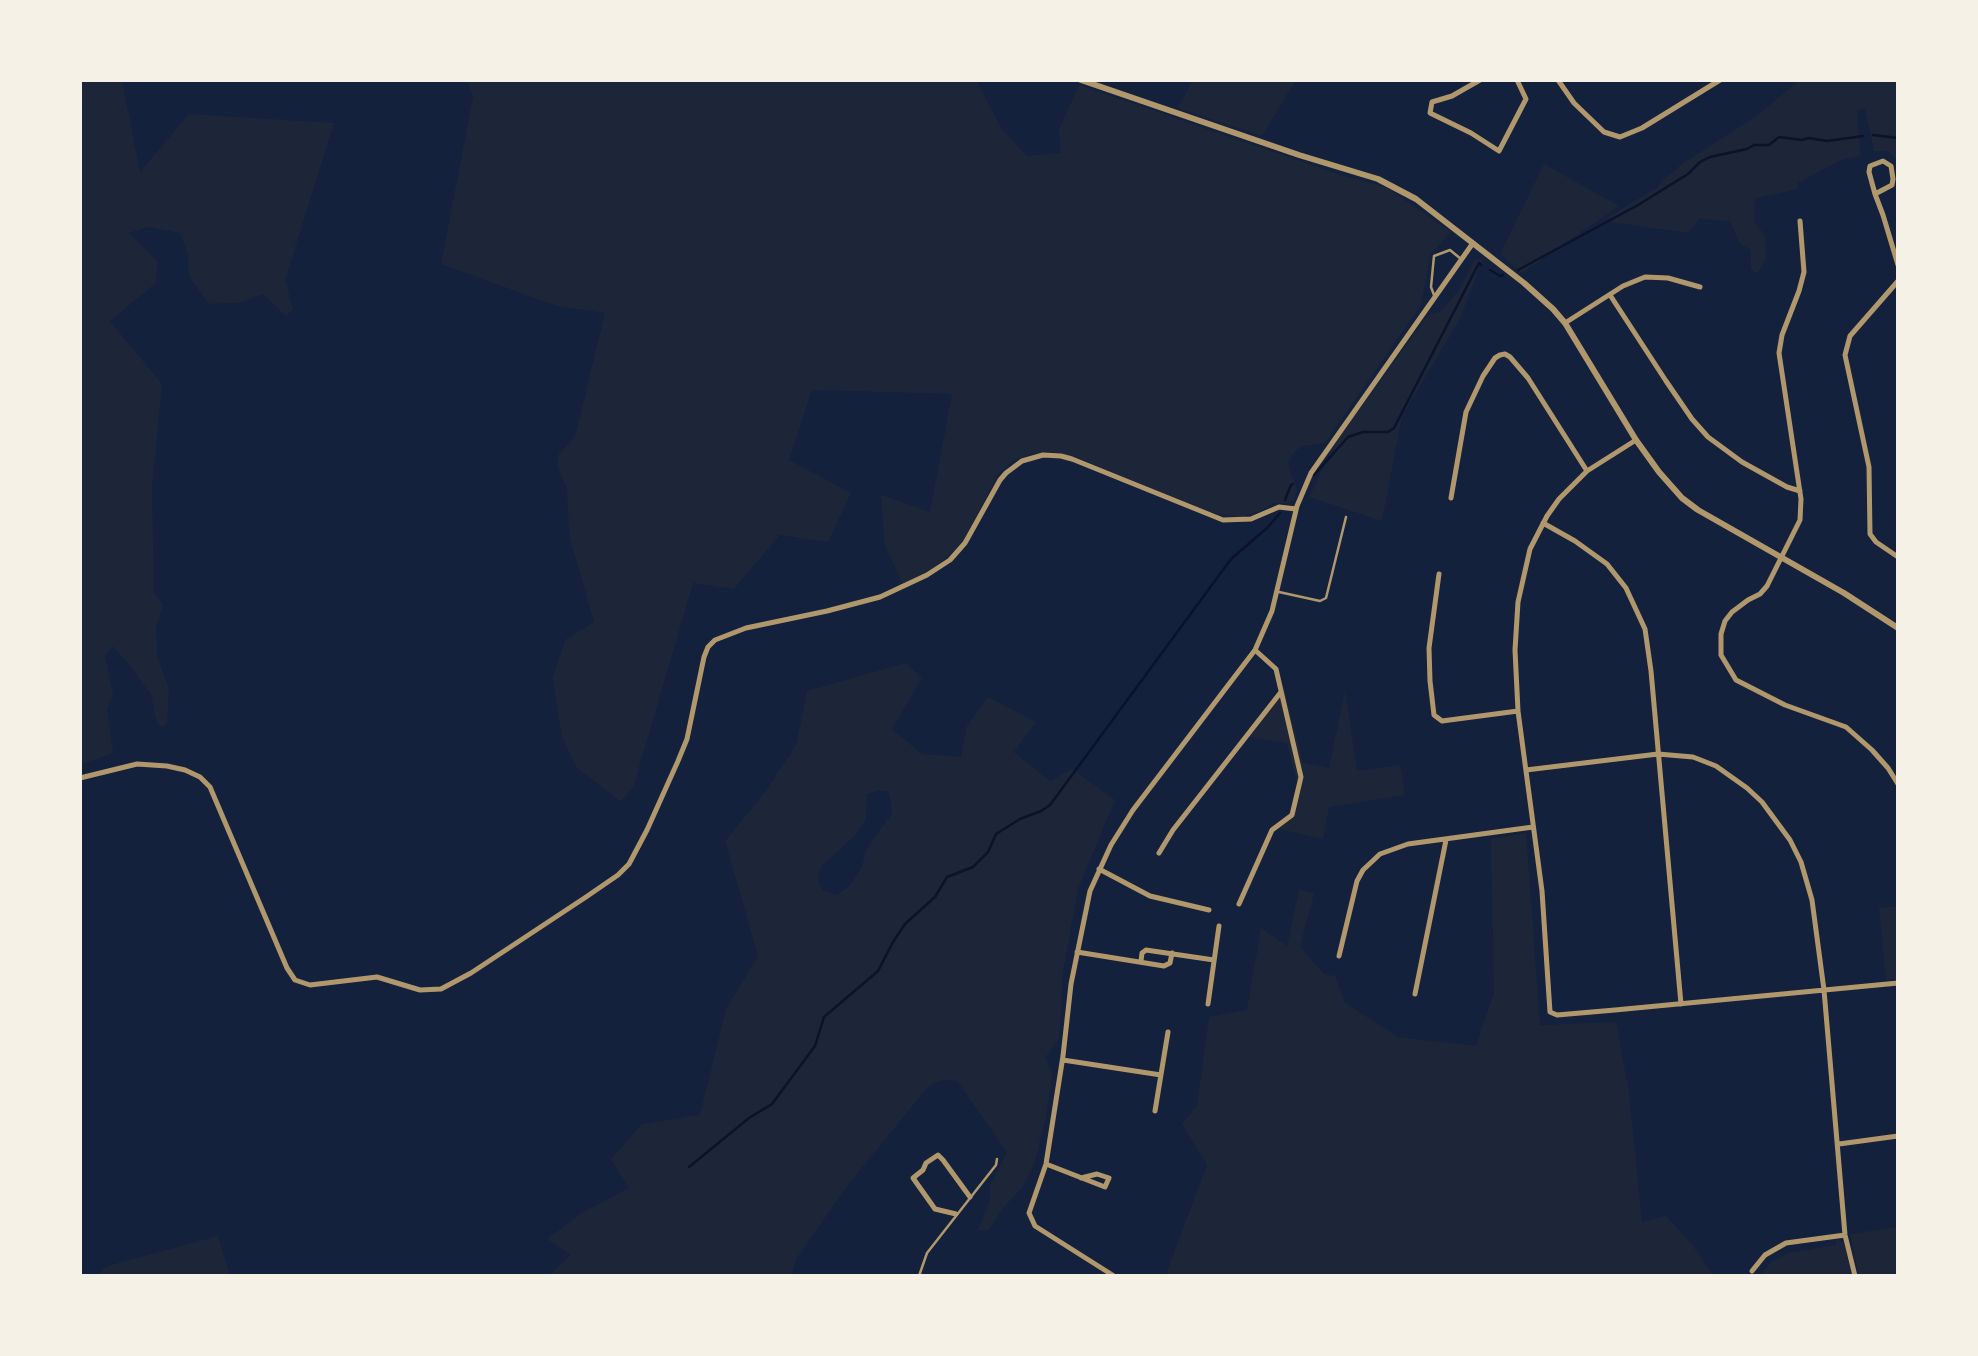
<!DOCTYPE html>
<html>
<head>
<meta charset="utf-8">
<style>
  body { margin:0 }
  #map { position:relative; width:1978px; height:1356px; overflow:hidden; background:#14213d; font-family:"Golos Text",sans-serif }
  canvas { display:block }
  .frame { position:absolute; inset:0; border:82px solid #f6f1e7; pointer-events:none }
</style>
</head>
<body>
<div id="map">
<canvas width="1978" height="1356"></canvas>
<div class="frame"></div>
</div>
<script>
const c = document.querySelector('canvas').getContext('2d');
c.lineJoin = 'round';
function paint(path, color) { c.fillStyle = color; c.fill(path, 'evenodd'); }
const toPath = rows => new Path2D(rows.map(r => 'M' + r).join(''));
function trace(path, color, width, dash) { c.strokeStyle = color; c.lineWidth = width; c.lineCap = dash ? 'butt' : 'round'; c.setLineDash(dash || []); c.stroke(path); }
paint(toPath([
  [122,80,140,172,189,114,334,123,285,280,293,309,286,316,263,294,238,303,209,304,189,276,188,254,180,233,148,227,129,233,157,261,156,283,110,321,162,384,152,487,154,592,163,605,156,627,157,657,169,688,167,724,162,726,157,723,151,695,129,664,112,646,105,656,113,695,107,709,113,753,80,765,80,81],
  [467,80,979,80,978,83,1001,128,1027,156,1061,153,1059,129,1079,85,1341,175,1388,188,1451,232,1430,255,1421,305,1325,443,1303,446,1295,451,1288,462,1290,473,1297,489,1294,500,1288,503,1275,503,1259,512,1238,517,1204,511,1081,459,1055,452,1032,454,1013,461,999,473,961,545,929,572,903,584,885,546,881,495,930,512,952,394,812,390,789,460,851,493,828,542,780,535,734,589,693,583,633,788,620,801,577,768,562,737,553,678,565,640,594,622,569,535,567,489,557,465,559,454,575,437,605,313,557,306,441,264,473,97],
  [1193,80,1296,80,1262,136,1178,108],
  [1799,80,1898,80,1898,159,1895,159,1888,151,1874,151,1865,108,1857,110,1860,156,1841,160,1798,183,1796,190,1755,198,1754,221,1765,236,1766,259,1757,274,1751,268,1751,250,1740,244,1730,221,1699,219,1688,233,1611,222,1607,218,1658,187,1661,182,1682,164,1758,115],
  [1544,164,1619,206,1522,273,1500,254],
  [1475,259,1482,260,1460,319,1402,416,1382,521,1309,497,1336,442,1429,314,1440,312,1458,291],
  [906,663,922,678,892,729,922,754,961,757,967,726,988,697,1036,722,1014,752,1050,781,1072,769,1115,800,1078,889,1063,972,1059,1039,1045,1058,1052,1073,1046,1117,1034,1164,1022,1188,1003,1208,989,1230,978,1230,990,1200,990,1185,1007,1152,957,1081,943,1080,934,1083,926,1089,847,1186,797,1258,791,1276,548,1276,571,1255,547,1239,582,1213,629,1188,611,1159,642,1124,700,1115,726,1009,758,956,725,841,766,791,796,745,807,691],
  [878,791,888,791,891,800,892,813,867,849,861,869,849,887,836,895,822,890,818,880,821,866,855,836,866,819,867,794],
  [1283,685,1303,763,1329,768,1345,691,1357,771,1400,765,1405,795,1329,807,1323,839,1270,827,1289,814,1297,783,1287,743,1243,736],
  [1526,833,1540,1025,1616,1022,1629,1093,1642,1222,1666,1216,1691,1243,1712,1273,1711,1276,1168,1276,1167,1271,1207,1165,1182,1124,1197,1106,1209,1017,1247,1010,1261,928,1287,946,1299,890,1314,893,1300,947,1324,974,1335,976,1344,1002,1398,1037,1476,1046,1494,993,1491,839],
  [1898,906,1898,979,1886,980,1879,908],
  [1898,1227,1898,1276,1859,1276,1850,1234],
  [218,1236,230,1276,99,1276,103,1269,111,1265],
  [1836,1239,1844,1243,1851,1276,1755,1276,1755,1273,1761,1275,1771,1262,1788,1253,1836,1245]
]), '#1d2539');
trace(toPath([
  [1873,135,1898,138],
  [1490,270,1500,276,1503,275],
  [1518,270,1638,205,1688,174,1700,162,1710,157,1747,149,1754,145,1769,145,1779,137,1802,140,1809,138,1827,141,1863,136],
  [1314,475,1348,437,1363,432,1388,432,1394,428,1479,263,1481,265],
  [1285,500,1291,485,1293,484],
  [689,1167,749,1118,772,1104,815,1046,824,1017,878,971,893,942,905,924,935,897,947,877,973,867,988,852,996,834,1020,819,1041,811,1050,805,1231,559,1267,528,1280,513]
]), '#0b132b', 2.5);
trace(toPath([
  [1434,295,1431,287,1434,256,1450,250,1461,259],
  [1279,592,1320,601,1326,598,1346,517],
  [919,1276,927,1253,996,1165,997,1159]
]), '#b1986c', 2.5);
trace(toPath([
  [1480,80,1452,96,1432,102,1430,113,1471,133,1499,151,1526,99,1517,80],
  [1558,80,1574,103,1604,132,1620,137,1642,128,1720,80],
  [1875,194,1892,185,1893,179,1891,166,1883,161,1870,166,1869,172,1875,194,1883,215,1898,265],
  [1800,221,1804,272,1799,291,1782,335,1779,353,1801,499,1800,520,1767,586,1760,594,1748,600,1732,612,1725,621,1721,634,1721,655,1736,680,1785,705,1846,727,1872,750,1888,768,1898,784],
  [1898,281,1850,336,1845,355,1869,467,1870,534,1876,542,1898,557],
  [1610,295,1666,381,1692,419,1708,437,1742,462,1787,487,1800,491],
  [1565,323,1623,286,1645,277,1668,278,1700,287],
  [1636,440,1587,471,1559,499,1547,516,1530,549,1518,602,1515,650,1518,711,1542,891,1550,1012,1557,1015,1615,1010,1898,983],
  [1451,498,1466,412,1483,376,1495,358,1500,355,1505,354,1510,357,1528,378,1587,471],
  [1543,523,1575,541,1607,564,1626,588,1645,629,1651,671,1681,1004],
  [1439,574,1429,648,1430,681,1434,715,1442,721,1518,711],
  [1526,770,1658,754,1693,757,1716,766,1747,788,1762,802,1790,840,1801,862,1812,900,1824,990,1845,1235,1855,1276],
  [80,778,137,764,167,766,185,770,200,777,210,787,287,968,295,980,310,985,377,977,420,990,441,989,471,973,586,897,618,875,629,864,647,830,678,761,687,739,704,657,708,647,715,640,746,628,827,611,880,597,927,575,950,560,965,543,1000,480,1006,473,1022,461,1043,455,1061,456,1072,459,1223,520,1251,519,1279,507,1296,509],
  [1159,853,1173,830,1281,692],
  [1099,869,1150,896,1209,910],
  [1239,904,1272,830,1292,815,1301,777,1276,669,1255,650],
  [1077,952,1164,966,1170,963,1172,953],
  [1339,956,1357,881,1363,870,1380,854,1408,844,1533,827],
  [1141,961,1142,953,1146,950,1214,960],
  [1415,994,1446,840],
  [1208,1004,1219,926],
  [1063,1060,1161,1075],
  [1155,1111,1168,1032],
  [1839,1144,1898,1136],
  [1046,1164,1105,1187,1109,1178,1097,1174,1081,1178],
  [956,1214,935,1209,913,1178,923,1170,926,1163,938,1155,943,1160,970,1197],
  [1752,1271,1765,1255,1786,1243,1845,1235],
  [1114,1276,1035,1226,1029,1213,1046,1164,1063,1056,1071,984,1090,891,1111,845,1133,810,1255,650,1272,611,1297,506,1311,473,1473,243]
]), '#b1986c', 5);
trace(toPath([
  [1081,80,1299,155,1378,179,1416,199,1524,283,1553,309,1565,323,1636,440,1659,472,1682,498,1698,510,1844,593,1898,628]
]), '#b1986c', 6);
</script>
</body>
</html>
